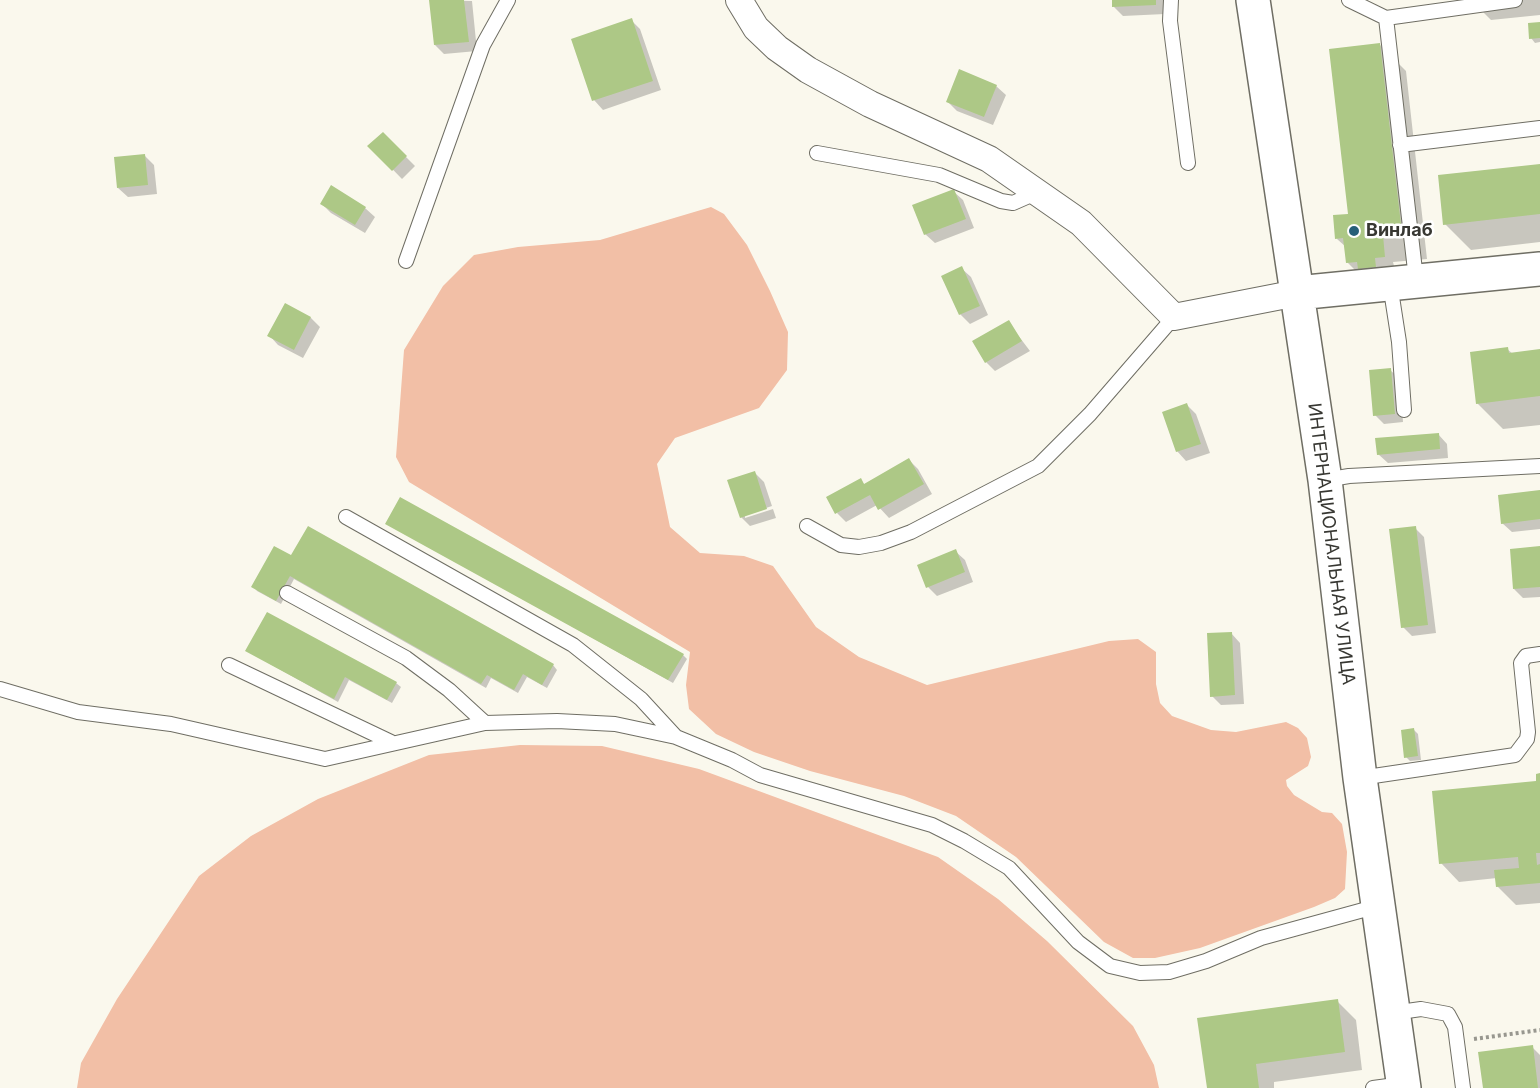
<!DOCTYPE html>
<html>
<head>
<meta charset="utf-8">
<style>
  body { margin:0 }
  canvas { display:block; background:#faf8ed }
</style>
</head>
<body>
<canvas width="1540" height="1088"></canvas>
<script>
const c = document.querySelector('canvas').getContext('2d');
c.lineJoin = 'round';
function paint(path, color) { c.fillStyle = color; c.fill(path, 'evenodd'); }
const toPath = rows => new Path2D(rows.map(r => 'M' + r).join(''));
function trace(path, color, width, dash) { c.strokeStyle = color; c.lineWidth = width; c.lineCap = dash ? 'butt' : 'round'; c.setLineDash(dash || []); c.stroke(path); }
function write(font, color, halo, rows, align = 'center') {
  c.font = font + ' Inter,sans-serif'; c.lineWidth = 5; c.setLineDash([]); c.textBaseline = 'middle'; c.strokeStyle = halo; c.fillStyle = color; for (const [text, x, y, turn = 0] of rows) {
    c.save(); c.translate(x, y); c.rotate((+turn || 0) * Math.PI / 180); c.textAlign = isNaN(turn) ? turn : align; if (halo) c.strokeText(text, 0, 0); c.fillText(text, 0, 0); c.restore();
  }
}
paint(toPath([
  [711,207,724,214,747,245,770,291,788,332,787,370,759,408,675,438,657,464,670,527,700,553,744,556,773,566,816,627,859,657,927,685,1109,641,1138,639,1156,652,1156,684,1160,703,1172,716,1211,730,1236,732,1286,722,1298,728,1307,738,1311,757,1308,766,1286,780,1287,786,1294,795,1322,812,1332,813,1342,824,1347,852,1345,889,1335,898,1314,907,1200,948,1155,958,1133,958,1104,942,1016,857,956,816,904,796,810,771,754,752,716,734,689,709,686,685,690,652,409,482,396,457,404,350,443,286,474,255,518,247,600,240],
  [520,745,602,746,699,769,938,857,998,899,1047,941,1133,1026,1154,1065,1159,1088,77,1088,81,1063,117,999,199,876,251,836,318,799,429,755]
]), '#f2bfa6');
paint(toPath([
  [431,0,472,1,477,51,444,54,435,45],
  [1114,0,1164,0,1165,14,1123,16,1114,7],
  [1471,0,1540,0,1540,15,1491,20],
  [631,20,640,29,661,90,603,110,594,100],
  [1540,23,1540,42,1535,43,1531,38],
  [1380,45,1406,71,1427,259,1393,262,1394,266,1384,267,1385,276,1357,272,1347,262,1346,247,1337,239,1349,215],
  [996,86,1006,95,993,125,957,111,948,102],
  [383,134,415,166,402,179,370,146],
  [145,156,154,165,157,194,128,197,118,188],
  [1540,165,1540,242,1471,250,1445,224],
  [953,191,963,200,974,228,935,243,925,234],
  [322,204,365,208,375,217,365,233,331,213],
  [961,268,971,277,988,315,970,324,960,314,943,277],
  [285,305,311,318,320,327,303,358,278,345,269,335],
  [1008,322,1030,351,995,371,986,362],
  [1507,349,1513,354,1540,351,1540,425,1503,429,1477,403],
  [1390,370,1400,379,1403,422,1384,424,1375,415],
  [1187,405,1196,414,1210,453,1186,461,1177,451],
  [1438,434,1447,444,1448,458,1388,463,1378,454],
  [909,460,918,469,932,494,889,518,877,505,846,522,837,513,860,480,865,485],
  [755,473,764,482,772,506,745,515,745,518,773,509,776,518,750,526,741,517],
  [1540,492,1540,529,1512,532,1502,523],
  [387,523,683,655,687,659,673,683],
  [308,528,553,665,557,670,547,688,527,677,518,693,491,678,486,688,294,579,281,604,257,591,253,586,291,557],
  [1415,528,1424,537,1436,633,1412,636,1403,627],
  [1540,548,1540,597,1523,598,1514,589],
  [955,551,965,560,973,582,937,596,928,587],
  [1231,633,1240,643,1244,704,1221,705,1212,696],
  [247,651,396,683,401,687,392,703,349,680,338,702],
  [1414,730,1418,734,1421,760,1410,761,1406,757],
  [1540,775,1540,903,1516,905,1497,886,1497,878,1459,882,1441,863,1538,783],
  [1337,1001,1356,1020,1362,1070,1274,1082,1274,1088,1208,1088],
  [1532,1047,1540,1055,1540,1088,1484,1088]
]), '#0003');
paint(toPath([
  [429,0,464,0,469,42,434,45],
  [1112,0,1156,0,1156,5,1112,7],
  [632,18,653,81,592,101,571,39],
  [1540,22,1540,38,1529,39,1528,23],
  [1380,43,1402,233,1383,235,1385,257,1375,258,1376,267,1358,269,1357,262,1346,263,1343,238,1335,239,1333,215,1348,214,1329,49],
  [959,69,997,85,984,117,946,102],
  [383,132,407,156,392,171,367,146],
  [145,154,148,185,117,188,114,157],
  [1540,164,1540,214,1443,225,1438,175],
  [331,185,366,207,355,225,320,204],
  [954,189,966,219,924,235,912,205],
  [962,266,980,306,959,315,941,276],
  [285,303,311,317,294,350,267,336],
  [1009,320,1022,341,985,363,972,341],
  [1508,347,1509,353,1540,349,1540,396,1476,404,1470,352],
  [1391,368,1395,414,1373,416,1369,370],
  [1187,403,1201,444,1176,452,1162,412],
  [1439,433,1440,449,1377,455,1375,438],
  [909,458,924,484,878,510,870,495,835,514,826,497,861,478,864,484],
  [755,471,767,509,740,518,727,480],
  [1540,490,1540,519,1501,524,1498,495],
  [400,497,684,654,668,680,385,524],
  [308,526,554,664,542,685,523,674,514,690,487,675,481,684,290,576,276,601,251,587,274,546,291,555],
  [1416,526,1428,625,1401,628,1389,529],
  [1540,546,1540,587,1513,589,1510,549],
  [956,549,965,572,926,588,917,565],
  [267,612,397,682,387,700,345,677,334,699,245,651],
  [1232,632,1235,695,1210,697,1207,633],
  [1414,728,1418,756,1404,758,1401,730],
  [1540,773,1540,853,1536,853,1537,865,1540,864,1540,883,1496,887,1494,870,1519,868,1518,857,1439,864,1432,791,1536,781,1536,774],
  [1338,999,1345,1052,1256,1064,1259,1088,1207,1088,1197,1018],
  [1533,1045,1538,1088,1483,1088,1478,1052]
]), '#adc886');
const lane = toPath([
  [1171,0,1170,21,1188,163],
  [1349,0,1386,18,1416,279],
  [1386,18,1515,0],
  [1400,145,1540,128],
  [817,153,939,175,1001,201,1013,203,1038,192],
  [406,261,483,45,508,0],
  [1390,284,1399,342,1404,410],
  [1325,480,1349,476,1540,466],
  [346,517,573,645,641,699,676,737],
  [807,526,841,545,859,547,881,543,911,532,1038,466,1090,414,1174,317],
  [287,593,406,658,449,690,485,723],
  [229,665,391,742],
  [0,689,78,712,171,724,325,759,485,723,557,721,615,724,676,737,732,760,760,775,932,825,964,841,1009,868,1078,942,1110,966,1140,973,1169,972,1206,961,1261,938,1378,906],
  [1360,778,1515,755,1527,739,1528,732,1521,663,1526,656,1540,654],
  [1393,1013,1421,1009,1448,1014,1455,1027,1463,1088],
  [1373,1088,1403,1084]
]);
const street = toPath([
  [739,0,756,28,777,48,808,70,870,104,989,159,1081,223,1174,317,1297,293]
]);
const secondary = toPath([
  [1253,0,1325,480,1360,778,1404,1088],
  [1297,293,1540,269]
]);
trace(lane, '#6f6e64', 16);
trace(street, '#6f6e64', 28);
trace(secondary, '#6f6e64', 36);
trace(toPath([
  [1474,1039,1540,1030]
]), '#98978f', 4, [3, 3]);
trace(lane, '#fff', 14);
trace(street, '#fff', 26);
trace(secondary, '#fff', 33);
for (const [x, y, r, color] of [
  [1354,231,6,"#265f78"]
]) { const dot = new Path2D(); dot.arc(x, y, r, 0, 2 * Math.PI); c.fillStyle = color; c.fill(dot); trace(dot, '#fff', 2); }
write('bold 18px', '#373732', '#fff', [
  ["Винлаб",1366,231]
], 'left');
write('18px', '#373732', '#fff', [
  ["ИНТЕРНАЦИОНАЛЬНАЯ УЛИЦА",1331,544,83]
]);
</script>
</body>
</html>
